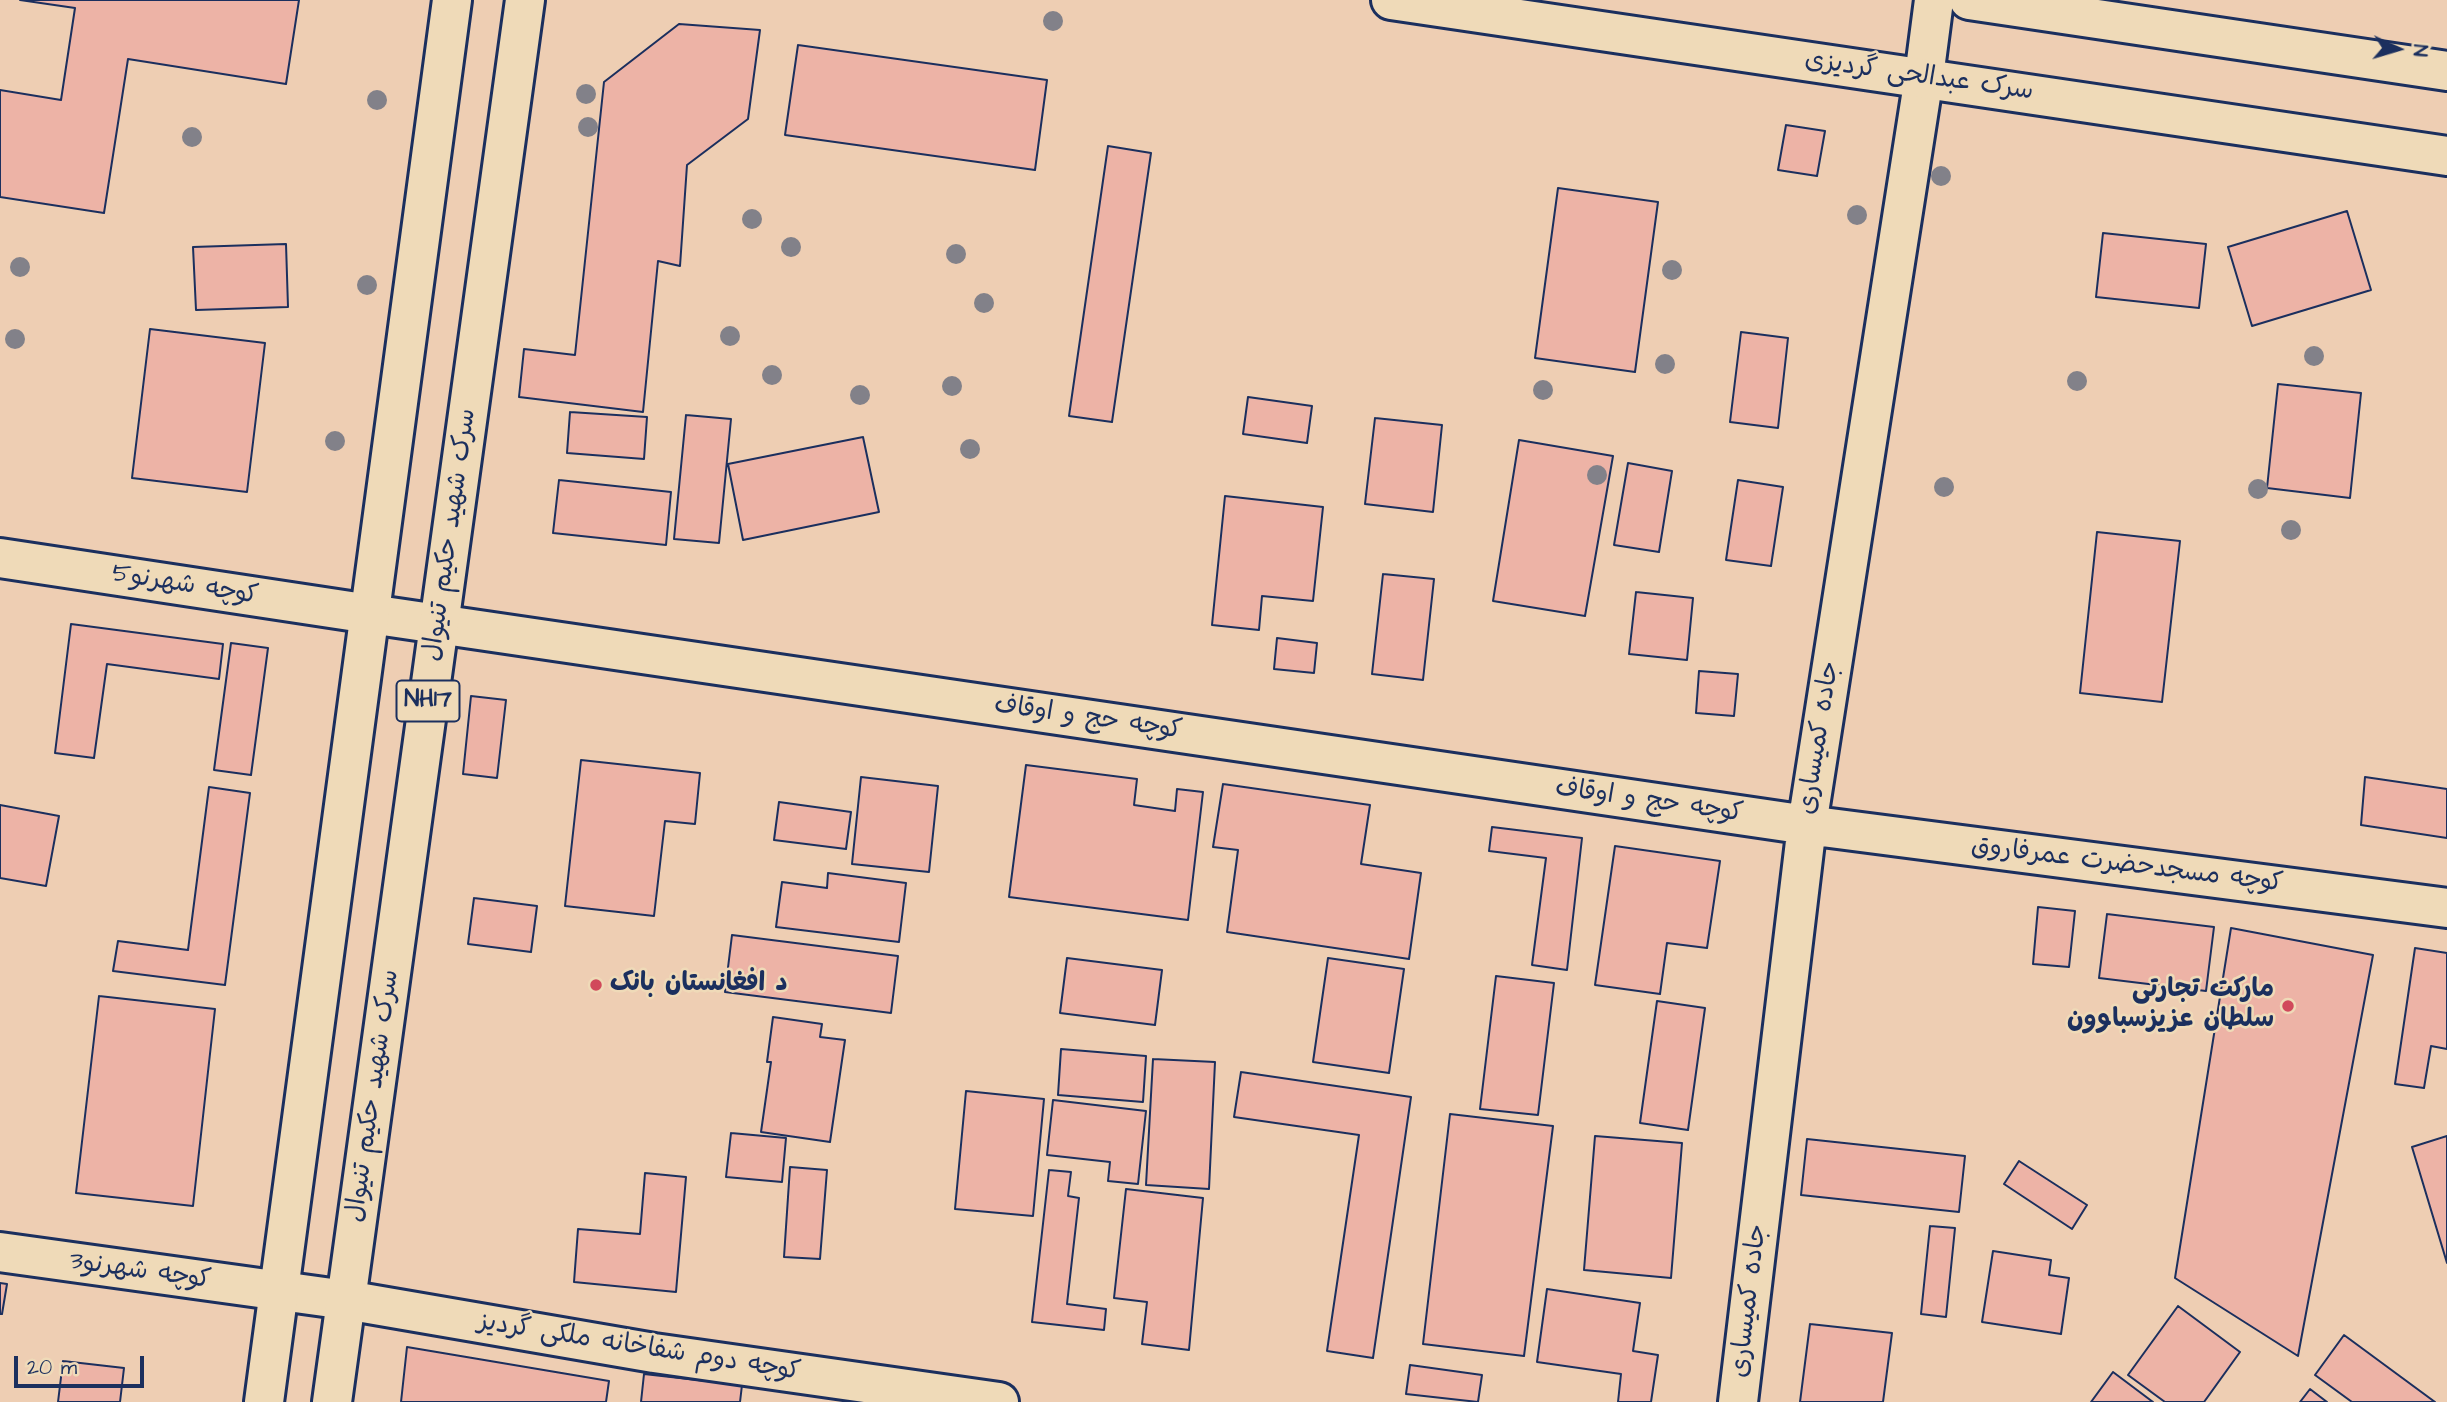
<!DOCTYPE html>
<html>
<head>
<meta charset="utf-8">
<style>
  body { margin:0 }
  #map { position:relative; width:2447px; height:1402px; overflow:hidden; background:#eeceb3; font-family:"Architects Daughter",sans-serif }
  canvas { display:block }
  .north { position:absolute; left:2363px; top:14px; width:70px; height:70px; -webkit-text-stroke:5px #efdab8; paint-order:stroke; rotate:94deg; font-size:19px; font-weight:700; line-height:28px; text-align:center; color:#1b2f5e }
  .north::after { content:''; display:block; margin:auto; width:24px; height:32px; background:#1b2f5e; clip-path:polygon(50% 0,100% 100%,50% 72%,0 100%) }
  .scale { position:absolute; left:14px; top:1356px; width:130px; height:32px; box-sizing:border-box; border:4px solid #1b2f5e; border-top:0; padding-left:9px; font-size:21px; line-height:24px; white-space:nowrap; color:#1b2f5e; -webkit-text-stroke:5px #efdab8; paint-order:stroke }
</style>
</head>
<body>
<div id="map">
<canvas width="2447" height="1402"></canvas>
<div class="north">N</div>
<div class="scale">20 m</div>
</div>
<script>
const c = document.querySelector('canvas').getContext('2d');
c.lineJoin = 'round';
function paint(path, color) { c.fillStyle = color; c.fill(path, 'evenodd'); }
const toPath = rows => new Path2D(rows.map(r => 'M' + r).join(''));
function trace(path, color, width, dash) { c.strokeStyle = color; c.lineWidth = width; c.lineCap = dash ? 'butt' : 'round'; c.setLineDash(dash || []); c.stroke(path); }
function write(font, color, halo, rows, align = 'center') {
  c.font = font + ' "Architects Daughter","Playpen Sans Arabic",sans-serif'; c.lineWidth = 5; c.setLineDash([]); c.textBaseline = 'middle'; c.strokeStyle = halo; c.fillStyle = color; for (const [text, x, y, turn = 0] of rows) {
    c.save(); c.translate(x, y); c.rotate((+turn || 0) * Math.PI / 180); c.textAlign = isNaN(turn) ? turn : align; if (halo) c.strokeText(text, 0, 0); c.fillText(text, 0, 0); c.restore();
  }
}
const building = toPath([
  [20,0,299,0,286,84,128,59,104,213,0,197,0,90,61,100,75,8,20,0],
  [679,24,760,30,748,119,687,165,680,266,658,261,643,412,519,397,524,349,575,355,604,82,679,24],
  [798,45,1047,80,1035,170,785,135,798,45],
  [1786,125,1825,131,1817,176,1778,170,1786,125],
  [1108,146,1151,153,1112,422,1069,416,1108,146],
  [1558,188,1658,202,1635,372,1535,358,1558,188],
  [2347,211,2371,290,2252,326,2228,247,2347,211],
  [2103,233,2206,244,2199,308,2096,297,2103,233],
  [286,244,288,307,196,310,193,247,286,244],
  [150,329,265,343,247,492,132,478,150,329],
  [1741,332,1788,338,1778,428,1730,422,1741,332],
  [2278,384,2361,393,2350,498,2267,488,2278,384],
  [1248,397,1312,406,1307,443,1243,434,1248,397],
  [570,412,647,417,644,459,567,453,570,412],
  [686,415,731,419,719,543,674,539,686,415],
  [1375,418,1442,425,1433,512,1365,504,1375,418],
  [863,437,879,512,743,540,728,464,863,437],
  [1519,440,1613,456,1585,616,1493,601,1519,440],
  [1628,463,1672,471,1659,552,1614,545,1628,463],
  [559,480,671,492,666,545,553,533,559,480],
  [1738,480,1783,487,1771,566,1726,560,1738,480],
  [1225,496,1323,507,1313,601,1262,596,1259,630,1212,625,1225,496],
  [2097,532,2180,541,2162,702,2080,693,2097,532],
  [1383,574,1434,579,1423,680,1372,674,1383,574],
  [1636,592,1693,598,1687,660,1629,654,1636,592],
  [71,624,223,644,219,679,107,664,94,758,55,753,71,624],
  [1277,638,1317,643,1314,673,1274,669,1277,638],
  [231,643,268,648,251,775,214,770,231,643],
  [1699,671,1738,674,1734,716,1696,713,1699,671],
  [471,696,506,700,497,778,463,774,471,696],
  [581,760,700,773,695,824,665,821,654,916,565,906,581,760],
  [1026,765,1137,779,1134,805,1175,811,1177,789,1203,792,1188,920,1009,897,1026,765],
  [861,777,938,786,929,872,852,864,861,777],
  [2365,777,2447,789,2447,838,2361,825,2365,777],
  [1223,784,1370,805,1361,864,1421,873,1409,959,1227,932,1238,850,1213,847,1223,784],
  [209,787,250,793,225,985,113,971,118,941,188,950,209,787],
  [779,802,851,812,846,849,774,840,779,802],
  [0,805,59,816,46,886,0,878,0,805],
  [1492,827,1582,838,1567,970,1532,965,1546,858,1489,851,1492,827],
  [1615,846,1720,861,1707,948,1667,943,1660,994,1595,985,1615,846],
  [828,873,906,883,899,942,776,927,782,882,827,888,828,873],
  [474,898,537,906,531,952,468,944,474,898],
  [2038,907,2075,911,2069,967,2033,964,2038,907],
  [2107,914,2214,927,2206,991,2099,978,2107,914],
  [2231,928,2373,955,2298,1356,2175,1278,2231,928],
  [732,935,898,956,891,1013,725,992,732,935],
  [2415,948,2447,953,2447,1049,2431,1046,2424,1088,2395,1084,2415,948],
  [1067,958,1162,970,1155,1025,1060,1013,1067,958],
  [1328,958,1404,969,1389,1073,1313,1062,1328,958],
  [1496,976,1554,983,1538,1115,1480,1109,1496,976],
  [99,996,215,1009,193,1206,76,1193,99,996],
  [1657,1001,1705,1008,1688,1130,1640,1123,1657,1001],
  [773,1017,822,1024,820,1037,845,1040,830,1142,761,1132,771,1062,767,1062,773,1017],
  [1061,1049,1146,1056,1143,1102,1058,1095,1061,1049],
  [1153,1059,1215,1062,1209,1189,1146,1185,1153,1059],
  [1241,1072,1411,1097,1373,1358,1327,1351,1359,1135,1234,1117,1241,1072],
  [966,1091,1044,1099,1033,1216,955,1209,966,1091],
  [1053,1100,1146,1111,1138,1184,1108,1181,1110,1162,1047,1155,1053,1100],
  [1450,1114,1553,1126,1524,1356,1423,1344,1450,1114],
  [731,1133,786,1138,782,1182,726,1177,731,1133],
  [1595,1136,1682,1143,1671,1278,1584,1270,1595,1136],
  [2447,1136,2447,1263,2412,1147,2447,1136],
  [1807,1139,1965,1156,1959,1212,1801,1195,1807,1139],
  [2019,1161,2087,1205,2072,1229,2004,1184,2019,1161],
  [790,1167,827,1170,820,1259,784,1257,790,1167],
  [1049,1170,1071,1172,1068,1196,1079,1198,1067,1304,1106,1309,1104,1330,1032,1322,1049,1170],
  [645,1173,686,1177,676,1292,574,1282,578,1229,640,1234,645,1173],
  [1126,1189,1203,1198,1189,1350,1142,1344,1147,1302,1114,1298,1126,1189],
  [1930,1226,1955,1228,1946,1317,1921,1314,1930,1226],
  [1993,1251,2051,1260,2049,1275,2069,1278,2061,1334,1982,1322,1993,1251],
  [0,1283,7,1284,2,1314,0,1314,0,1283],
  [1547,1289,1640,1303,1633,1351,1658,1355,1651,1402,1618,1402,1621,1374,1537,1362,1547,1289],
  [2178,1306,2240,1352,2204,1402,2165,1402,2128,1375,2178,1306],
  [1810,1324,1892,1333,1883,1402,1800,1402,1810,1324],
  [2344,1335,2435,1402,2352,1402,2315,1375,2344,1335],
  [407,1347,609,1381,606,1402,401,1402,407,1347],
  [63,1361,124,1368,120,1402,58,1402,63,1361],
  [1410,1365,1482,1375,1478,1402,1406,1394,1410,1365],
  [2113,1372,2153,1402,2091,1402,2113,1372],
  [644,1374,742,1385,740,1402,641,1402,644,1374],
  [2310,1389,2327,1402,2300,1402,2310,1389]
]);
paint(building, '#edb3a6');
trace(building, '#1b2f5e', 2);
const minor = toPath([
  [0,558,370,614,1807,825,2447,908],
  [0,1252,346,1300,654,1353,999,1402],
  [1738,1402,1807,825,1924,77,1934,0]
]);
const secondary = toPath([
  [1391,0,2447,156],
  [1969,0,2447,71]
]);
const trunk = toPath([
  [264,1402,452,0],
  [332,1402,525,0]
]);
trace(minor, '#1b2f5e', 44);
trace(secondary, '#1b2f5e', 44);
trace(trunk, '#1b2f5e', 44);
trace(minor, '#efdab8', 38);
trace(secondary, '#efdab8', 38);
trace(trunk, '#efdab8', 38);
c.fillStyle = '#828189';
for (const [x, y] of [
  [1053,21],
  [586,94],
  [377,100],
  [588,127],
  [192,137],
  [1941,176],
  [1857,215],
  [752,219],
  [791,247],
  [956,254],
  [20,267],
  [1672,270],
  [367,285],
  [984,303],
  [730,336],
  [15,339],
  [2314,356],
  [1665,364],
  [772,375],
  [2077,381],
  [952,386],
  [1543,390],
  [860,395],
  [335,441],
  [970,449],
  [1597,475],
  [1944,487],
  [2258,489],
  [2291,530]
]) { c.beginPath(); c.arc(x, y, 10, 0, 2 * Math.PI); c.fill(); }
for (const [x, y, r, color] of [
  [596,985,7,"#d1495b"],
  [2288,1006,7,"#d1495b"]
]) { const dot = new Path2D(); dot.arc(x, y, r, 0, 2 * Math.PI); c.fillStyle = color; c.fill(dot); trace(dot, '#efdab8', 2.5); }
for (const [x, y, w] of [
  [428,701,63]
]) { const box = new Path2D(); box.roundRect(x - w / 2, y - 20.5, w, 41, 5); c.fillStyle = '#efdab8'; c.fill(box); trace(box, '#1b2f5e', 2); }
write('bold 24px', '#1b2f5e', null, [
  ["NH17",428,701]
]);
write('26px', '#1b2f5e', '#efdab8', [
  ["سرک عبدالحی گردیزی",1919,77,8],
  ["سرک شهید حکیم تنیوال",451,535,-82],
  ["کوچه شهرنو5",185,586,9],
  ["کوچه حج و اوقاف",1088,719,8],
  ["جاده کمیساری",1820,738,-81],
  ["کوچه حج و اوقاف",1649,802,8],
  ["کوچه مسجدحضرت عمرفاروق",2127,866,7],
  ["سرک شهید حکیم تنیوال",374,1096,-82],
  ["کوچه شهرنو3",140,1272,8],
  ["جاده کمیساری",1750,1301,-83],
  ["کوچه دوم شفاخانه ملکی گردیز",639,1348,9]
]);
write('bold 26px', '#1b2f5e', '#efdab8', [
  ["د افغانستان بانک",610,985],
  ["مارکت تجارتی",2274,991,"right"],
  ["سلطان عزیزسباوون",2274,1021,"right"]
], 'left');
</script>
</body>
</html>
